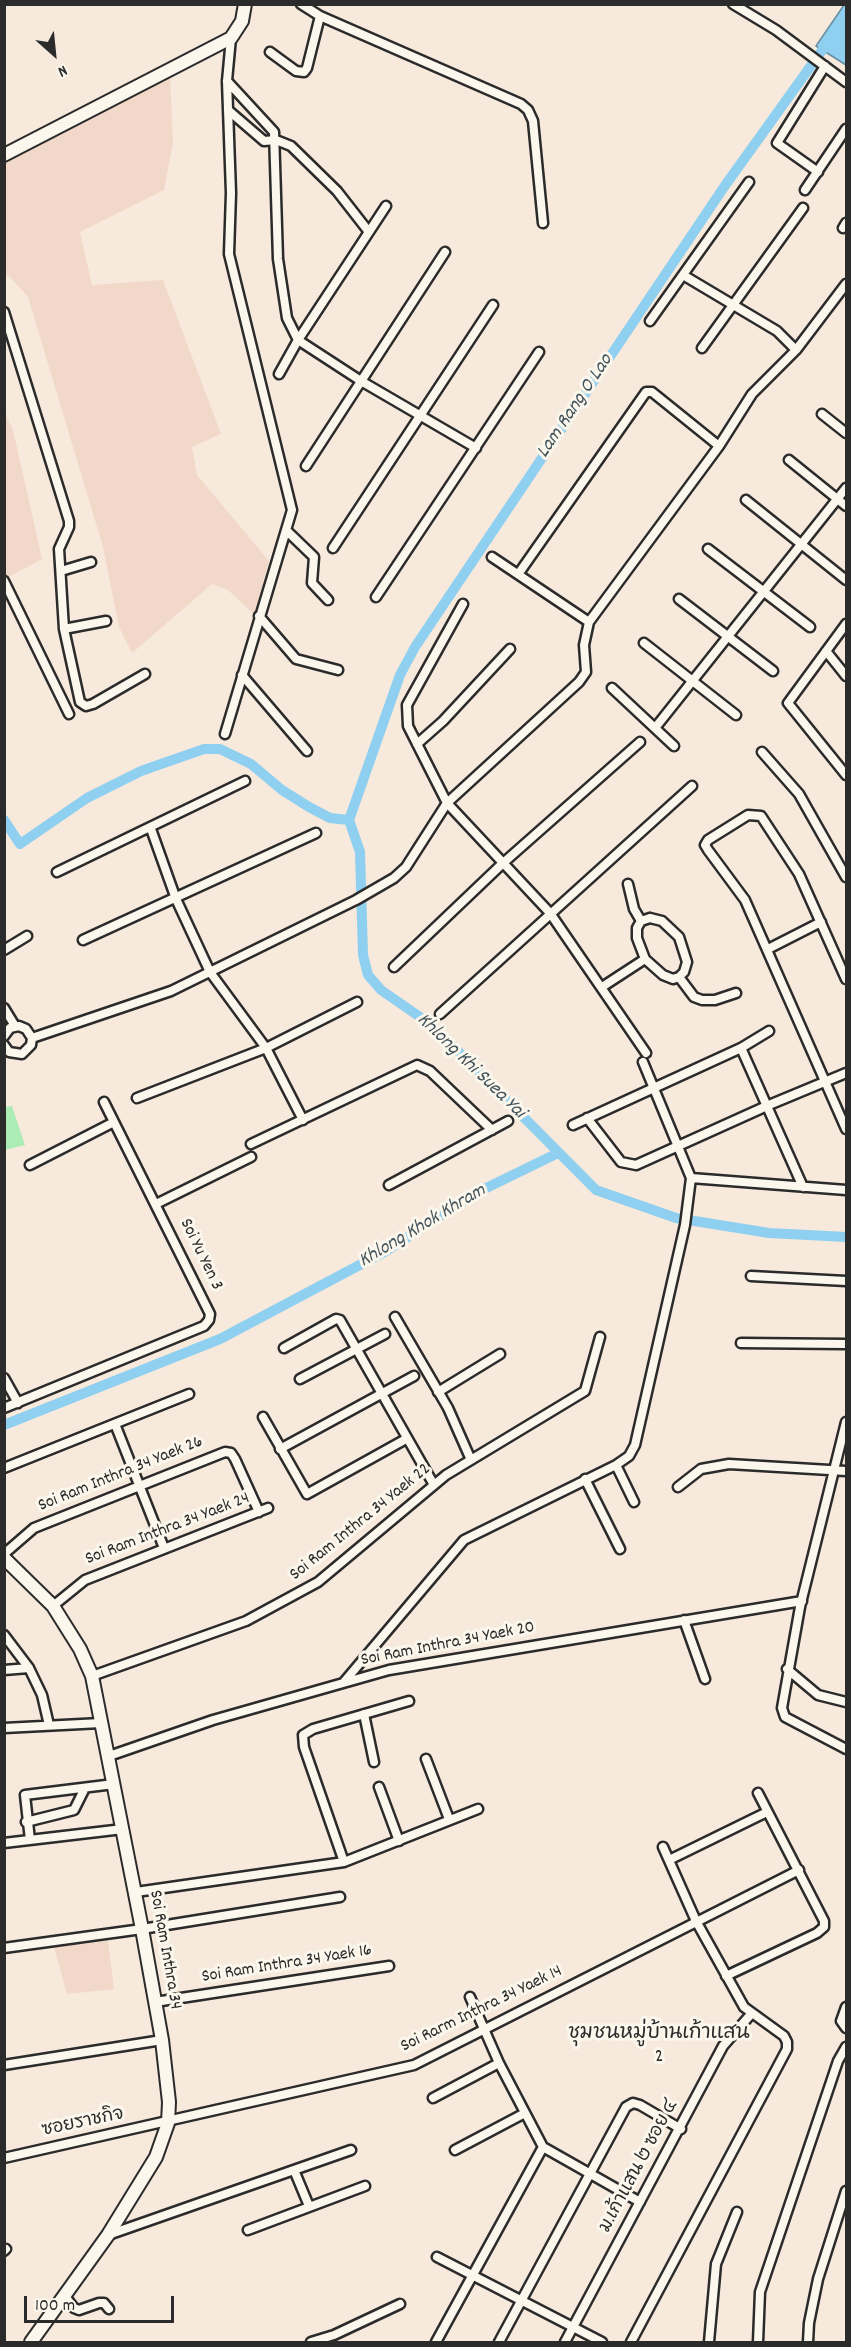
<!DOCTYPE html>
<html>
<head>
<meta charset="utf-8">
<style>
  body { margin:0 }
  #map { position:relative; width:851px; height:2347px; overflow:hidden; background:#f7e9dc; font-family:Dekko,sans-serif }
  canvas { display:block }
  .frame { position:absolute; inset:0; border:6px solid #2b2b2b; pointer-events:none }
  .north { position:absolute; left:24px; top:24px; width:60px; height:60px; -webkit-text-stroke:4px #fbf7ec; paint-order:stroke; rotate:153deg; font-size:16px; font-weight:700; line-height:24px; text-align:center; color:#2b2b2b }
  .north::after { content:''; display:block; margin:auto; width:21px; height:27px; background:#2b2b2b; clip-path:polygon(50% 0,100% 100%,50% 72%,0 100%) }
  .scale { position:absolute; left:24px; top:2296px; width:150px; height:27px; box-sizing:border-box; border:3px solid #2b2b2b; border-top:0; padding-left:8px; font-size:18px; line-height:21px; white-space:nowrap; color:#2b2b2b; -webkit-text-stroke:4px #fbf7ec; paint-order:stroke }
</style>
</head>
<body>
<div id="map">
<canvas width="851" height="2347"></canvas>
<div class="frame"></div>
<div class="north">N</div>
<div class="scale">100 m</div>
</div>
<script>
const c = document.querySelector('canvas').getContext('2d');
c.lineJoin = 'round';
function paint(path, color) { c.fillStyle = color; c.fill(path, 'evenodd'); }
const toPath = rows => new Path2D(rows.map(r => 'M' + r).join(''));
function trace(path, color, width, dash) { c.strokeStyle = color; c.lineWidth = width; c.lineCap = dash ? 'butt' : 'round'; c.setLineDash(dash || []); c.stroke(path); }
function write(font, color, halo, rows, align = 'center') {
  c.font = font + ' Dekko,"Playpen Sans Thai",sans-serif'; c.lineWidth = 6; c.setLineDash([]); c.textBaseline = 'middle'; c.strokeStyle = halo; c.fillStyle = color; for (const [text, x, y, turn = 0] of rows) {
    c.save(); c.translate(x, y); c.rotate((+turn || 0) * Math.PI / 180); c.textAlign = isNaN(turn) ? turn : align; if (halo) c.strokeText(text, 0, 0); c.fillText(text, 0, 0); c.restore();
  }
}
paint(toPath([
  [170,77,173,142,164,190,80,232,92,285,163,280,221,434,192,447,197,475,269,561,254,614,228,590,212,584,132,653,119,627,103,547,28,297,8,275,5,276,5,162],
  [4,411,13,430,42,559,5,579],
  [108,1941,114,1989,67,1994,54,1947]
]), '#f2d8c9');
paint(toPath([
  [12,1106,25,1145,5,1150,5,1107]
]), '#acecb5');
const water = toPath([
  [844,5,846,5,846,65,816,46,844,5]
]);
paint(water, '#8fd0f0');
trace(water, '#678ea1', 1.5);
trace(toPath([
  [4,820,20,844,87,798,141,771,204,749,220,749,251,764,282,790,309,807,330,818,349,820],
  [349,820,400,675,415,647,724,187,846,17],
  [349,820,360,852,363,955,368,975,381,990,433,1026,596,1190,676,1218,769,1233,846,1237],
  [4,1425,220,1339,386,1251,476,1193,558,1153]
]), '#8fd0f0', 10);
const street = toPath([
  [301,4,320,16,521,104,528,110,533,121,543,223],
  [733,4,776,30,846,82],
  [270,52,296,71,304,72,307,68,320,16],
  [227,81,274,132,278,259,287,318,298,340,361,381,476,448],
  [228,110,264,141,276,140,291,146,337,191,369,232],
  [818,172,777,143,825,66],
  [805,190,846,129],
  [843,228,846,223],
  [683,275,777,331,796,350],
  [4,312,69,521,69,527,59,549,64,629,80,702,86,706,93,704,145,674],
  [650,321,749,182],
  [702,348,803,208],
  [279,374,298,340,386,206],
  [822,414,846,433],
  [789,460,846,506],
  [306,466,445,252],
  [746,500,846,580],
  [287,531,314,557,312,583,328,600],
  [333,548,493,305],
  [708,549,810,627],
  [492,557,589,622],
  [61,571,91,562],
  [519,573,646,392,652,392,719,446],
  [4,581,69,714],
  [376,597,539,352],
  [679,599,773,671],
  [463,604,407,705,408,726,447,803,550,913,646,1053],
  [259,616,296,659,338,670],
  [846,624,788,703,846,775],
  [64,629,106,621],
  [644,643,736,715],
  [826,651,846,676],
  [242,675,307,751],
  [612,688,674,746],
  [655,728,846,488],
  [225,734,292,510,229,254,231,193,227,81,231,38],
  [417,744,443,721,510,649],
  [762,752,799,794,846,877],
  [151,829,176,899,210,972,266,1048,303,1120],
  [57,872,245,781],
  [628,884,634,909,641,921],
  [650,918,662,921,679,937,687,962,684,972,679,977,673,979,663,975,645,959,637,938,637,928,641,921,650,918],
  [83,940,316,833],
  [768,949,821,922],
  [4,950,27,936],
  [394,967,502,864,640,742],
  [679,977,694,997,702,1000,715,1000,736,993],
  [846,979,799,874,761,816,748,815,708,840,705,845,708,850,745,900,846,1129],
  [602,987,645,959],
  [4,1008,15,1026],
  [440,1014,692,786],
  [4,1036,10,1028,19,1026,26,1029,32,1038,31,1045,22,1054,9,1052,4,1045],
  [32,1038,171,991,356,900,394,878,406,867,447,803,579,682,586,672,584,645,589,622,719,446,752,394,796,350,846,284],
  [741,1048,803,1187],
  [137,1098,266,1048,357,1002],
  [587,1118,621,1162,636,1165,769,1105,846,1073],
  [573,1125,741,1048,769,1031],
  [251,1144,417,1065,430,1071,492,1130],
  [30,1165,114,1122],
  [691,1178,846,1190],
  [389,1185,508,1121],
  [156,1204,251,1157],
  [751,1276,846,1281],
  [395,1317,448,1408,471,1460],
  [741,1343,846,1344],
  [284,1348,336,1319,340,1320,434,1485],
  [4,1378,18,1403],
  [300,1379,385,1334],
  [438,1392,500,1354],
  [4,1408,204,1326,209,1320,210,1314,104,1102],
  [263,1417,307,1494,406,1439],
  [846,1422,800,1607,782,1708,785,1717,846,1749],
  [115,1424,164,1548],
  [280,1449,414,1376],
  [616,1465,634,1502],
  [4,1468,189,1394],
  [585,1479,620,1549],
  [678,1487,701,1469,729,1464,846,1471],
  [4,1554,34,1528,225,1452,231,1453,235,1459,259,1512],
  [53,1606,85,1580,268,1508],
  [684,1620,705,1679],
  [4,1635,29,1668,42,1695,49,1725],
  [787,1669,818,1695,846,1702],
  [4,1670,29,1668],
  [92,1676,246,1621,318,1582,446,1475,585,1391,600,1337],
  [344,1682,464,1540,616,1465,629,1456,635,1445,685,1225,691,1178,643,1062],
  [364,1714,374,1762],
  [4,1728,101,1723],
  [109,1756,213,1720,389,1670,802,1601],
  [426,1759,449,1819],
  [379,1787,399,1841],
  [26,1822,74,1810,85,1788],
  [30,1840,25,1795,114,1784],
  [4,1843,123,1829],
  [669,1860,767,1812],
  [344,1862,304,1747,303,1735,313,1729,409,1701],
  [136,1892,344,1862,478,1809],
  [4,1948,142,1929,340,1897],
  [726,1976,817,1933,824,1927,824,1921,758,1793],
  [470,1997,499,2063,543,2147,640,2202],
  [155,2002,389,1966],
  [846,2007,841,2021,846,2028],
  [4,2065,162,2040],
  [433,2098,499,2063],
  [455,2150,525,2113],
  [4,2158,414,2065,799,1870],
  [294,2170,309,2206],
  [248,2230,365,2186],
  [108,2235,351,2150],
  [4,2251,6,2249],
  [437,2257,602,2342],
  [64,2295,74,2308,79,2310,99,2303,104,2303,109,2309],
  [311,2342,334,2335,400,2304],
  [436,2342,543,2147],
  [499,2342,626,2107,633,2103,640,2105,681,2129],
  [565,2342,723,2046,752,2013],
  [631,2342,787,2049,787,2042,784,2036,744,2007,696,1921,663,1847],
  [709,2342,716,2264,737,2212],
  [758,2342,760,2292,838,2061,846,2047],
  [808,2342,809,2323,818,2279,846,2191]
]);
const secondary = toPath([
  [4,155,231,38,242,21,245,4],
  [4,1558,53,1606,80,1649,92,1676,142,1929,162,2040,169,2102,168,2123,156,2157,108,2235,31,2342]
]);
trace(street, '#2b2b2b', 13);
trace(secondary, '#2b2b2b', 16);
trace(street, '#fbf7ec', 8);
trace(secondary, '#fbf7ec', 12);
write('18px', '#2b2b2b', '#fbf7ec', [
  ["Soi Yu Yen 3",200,1255,64],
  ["Soi Ram Inthra 34 Yaek 26",121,1475,-22],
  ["Soi Ram Inthra 34 Yaek 22",361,1523,-39],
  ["Soi Ram Inthra 34 Yaek 24",168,1530,-21],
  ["Soi Ram Inthra 34 Yaek 20",448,1645,-11],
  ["Soi Ram Inthra 34",164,1950,80],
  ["Soi Ram Inthra 34 Yaek 16",287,1965,-9],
  ["Soi Rarm Inthra 34 Yaek 14",482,2010,-26],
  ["ซอยราชกิจ",83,2124,-12],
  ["ม.เก้าแสน ๒ ซอย ๔",640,2167,-62]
]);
write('italic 20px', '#44545c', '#fbf7ec', [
  ["Lam Rang O Lao",576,407,-56],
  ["Khlong Khi Suea Yai",470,1067,44],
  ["Khlong Khok Khram",423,1227,-31]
]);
write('20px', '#2b2b2b', '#fbf7ec', [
  ["ชุมชนหมู่บ้านเก้าแสน",659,2035],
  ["2",659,2058]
]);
</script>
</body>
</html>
